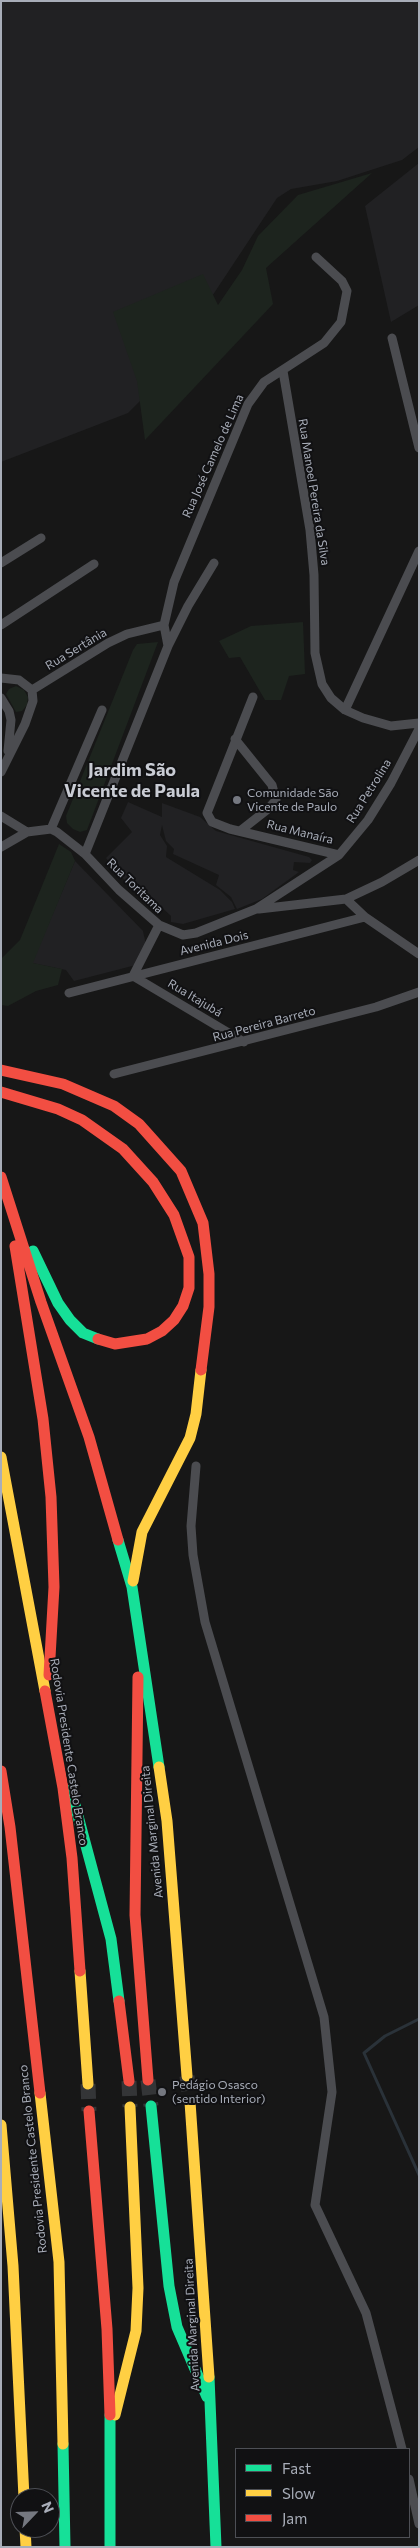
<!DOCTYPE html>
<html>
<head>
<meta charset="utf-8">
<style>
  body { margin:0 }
  #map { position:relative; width:420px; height:2548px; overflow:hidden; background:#171717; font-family:Commissioner,sans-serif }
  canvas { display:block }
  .frame { position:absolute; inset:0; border:2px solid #a8adb8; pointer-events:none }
  .legend { position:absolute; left:235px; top:2448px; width:175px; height:90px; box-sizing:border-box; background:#111113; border:1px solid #4d4f55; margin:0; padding:6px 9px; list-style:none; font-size:15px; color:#a8adb8 }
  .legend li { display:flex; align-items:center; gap:10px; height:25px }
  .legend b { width:25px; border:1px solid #4d4f55 }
  .north { position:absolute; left:10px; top:2488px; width:50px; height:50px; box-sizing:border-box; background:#111113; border:1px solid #4d4f55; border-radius:50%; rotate:66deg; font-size:14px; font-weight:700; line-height:20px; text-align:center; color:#a8adb8 }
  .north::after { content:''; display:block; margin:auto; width:18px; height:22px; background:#757880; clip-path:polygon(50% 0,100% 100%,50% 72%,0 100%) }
</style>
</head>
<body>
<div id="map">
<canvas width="420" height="2548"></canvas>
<div class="frame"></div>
<ul class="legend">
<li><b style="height:6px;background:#16e098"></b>Fast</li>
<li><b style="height:6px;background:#ffcf43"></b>Slow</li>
<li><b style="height:6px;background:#f24e42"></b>Jam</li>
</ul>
<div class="north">N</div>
</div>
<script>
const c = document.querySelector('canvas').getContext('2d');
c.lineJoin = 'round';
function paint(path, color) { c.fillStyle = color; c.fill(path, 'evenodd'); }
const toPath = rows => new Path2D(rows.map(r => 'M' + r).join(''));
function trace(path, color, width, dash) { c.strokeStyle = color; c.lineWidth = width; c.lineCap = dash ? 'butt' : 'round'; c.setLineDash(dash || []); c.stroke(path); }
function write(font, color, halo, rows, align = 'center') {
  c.font = font + ' Commissioner,sans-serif'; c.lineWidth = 4; c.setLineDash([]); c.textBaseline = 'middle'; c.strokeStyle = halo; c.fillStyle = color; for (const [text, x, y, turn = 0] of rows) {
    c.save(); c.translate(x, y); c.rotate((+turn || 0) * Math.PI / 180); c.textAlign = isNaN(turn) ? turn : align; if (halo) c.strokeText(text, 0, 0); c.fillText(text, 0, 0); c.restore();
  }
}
paint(toPath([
  [1,1,419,1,419,147,402,160,337,181,291,189,277,198,148,393,128,413,1,462],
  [419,163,419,305,391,322,365,206],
  [128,802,162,817,162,803,200,817,216,831,309,857,312,860,310,863,294,862,293,870,299,872,262,899,237,909,231,897,216,885,219,875,173,854,174,849,166,841,162,825,160,835,167,846,166,857,220,890,232,902,235,909,183,924,171,922,171,916,154,900,139,897,106,858,132,832,121,818],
  [75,861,143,931,146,945,136,965,74,981,66,970,32,963]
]), '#212123');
paint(toPath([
  [372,173,266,268,273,304,145,440,137,381,113,312,203,274,218,305,242,270,258,236,298,195],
  [303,622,305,674,289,676,281,700,265,700,240,657,229,658,219,641,251,626],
  [158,642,87,830,80,832,73,829,67,823,66,816,133,650,137,644],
  [16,686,24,690,28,697,27,705,22,711,16,712,6,694,9,689],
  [59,844,71,852,75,861,33,963,62,969,58,985,36,991,8,1006,1,1005,1,959,20,940]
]), '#1d241e');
trace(toPath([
  [419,2019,385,2036,364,2053,419,2175]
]), '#2a3239', 3);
trace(toPath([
  [187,2076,190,2102],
  [148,2080,151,2106],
  [129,2081,130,2107],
  [88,2084,89,2111]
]), '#343537', 15, [15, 8]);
trace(toPath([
  [392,338,419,448],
  [283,371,310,530,314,575,315,653,322,684,331,698,345,710,363,718,391,726,419,723],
  [1,563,41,538],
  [1,625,94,564],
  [168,646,164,625,174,582,248,404,264,382,324,343,341,322,347,291,342,281,316,257],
  [1,678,19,680,32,690,33,701,25,724,1,772],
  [32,690,108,643,127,634,164,625],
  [253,697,207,813,212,822,230,829,339,855],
  [1,698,9,711,11,720,8,751],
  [345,710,419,551],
  [235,739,272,785,276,800,268,809,240,831],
  [1,816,27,832,51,829,57,832,85,854,119,890,159,925,183,935,196,933,256,909,339,855,368,820,391,783,419,729],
  [51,829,102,710],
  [1,847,27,832],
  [85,854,168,646,188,606,214,563],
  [346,899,365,917,419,954],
  [259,909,346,899,382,882,419,860],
  [159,925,133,976,244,1042],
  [69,993,365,917],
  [114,1074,376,1007,419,992],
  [196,1466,191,1526,193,1555,205,1622,324,2017,332,2092,315,2205,366,2313,402,2449],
  [409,2479,419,2524]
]), '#4b4c50', 9);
trace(toPath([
  [33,1251,58,1303,70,1320,83,1333,98,1339],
  [118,1540,132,1587,159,1767],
  [71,1790,111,1939,119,2001],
  [151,2106,169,2286,177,2327,207,2397],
  [209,2377,216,2547],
  [63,2444,65,2547],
  [110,2547,110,2415]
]), '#16e098', 11);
trace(toPath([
  [1,1457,45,1691],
  [133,1581,142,1532,190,1438,196,1414,201,1370],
  [159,1767,167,1821,187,2076],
  [80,1971,88,2084],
  [40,2093,59,2262,63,2444],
  [190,2102,209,2377],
  [1,2125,13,2266,24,2498],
  [115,2415,136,2331,138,2288,130,2107],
  [25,2528,26,2547]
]), '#ffcf43', 11);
trace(toPath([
  [1,1070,63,1084,114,1106,139,1124,181,1171,203,1223,209,1274,209,1307,201,1370],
  [1,1092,58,1109,82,1120,123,1149,153,1182,174,1215,189,1257,189,1288,183,1306,174,1320,162,1331,147,1339,115,1344,98,1339],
  [1,1177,41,1302,89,1437,118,1540],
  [15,1246,43,1419,51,1497,54,1587,49,1675],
  [138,1677,135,1915,148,2080],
  [45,1691,63,1788,72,1858,80,1971],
  [1,1771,10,1827,40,2093],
  [119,2001,129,2081],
  [89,2111,107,2329,110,2415]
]), '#f24e42', 11);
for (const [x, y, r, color] of [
  [237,800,5,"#757880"],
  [162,2092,5,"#757880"]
]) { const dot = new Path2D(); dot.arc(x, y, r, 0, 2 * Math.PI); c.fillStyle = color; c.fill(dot); trace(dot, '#111113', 2); }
write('12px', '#a8adb8', '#111113', [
  ["Rua José Camelo de Lima",213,456,-66],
  ["Rua Manoel Pereira da Silva",314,492,81],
  ["Rua Sertânia",76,649,-31],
  ["Rua Petrolina",369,791,-58],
  ["Rua Manaíra",300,832,14],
  ["Rua Toritama",135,886,44],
  ["Avenida Dois",214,943,-14],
  ["Rua Itajubá",195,998,31],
  ["Rua Pereira Barreto",264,1024,-15],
  ["Rodovia Presidente Castelo Branco",69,1752,81],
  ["Avenida Marginal Direita",152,1832,-96],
  ["Rodovia Presidente Castelo Branco",33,2159,-96],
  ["Avenida Marginal Direita",192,2325,-93]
]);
write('12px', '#a8adb8', '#111113', [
  ["Comunidade São",247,793],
  ["Vicente de Paulo",247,807],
  ["Pedágio Osasco",172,2085],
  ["(sentido Interior)",172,2099]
], 'left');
write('bold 18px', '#c9ccd4', '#111113', [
  ["Jardim São",132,770],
  ["Vicente de Paula",132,791]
]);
</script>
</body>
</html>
